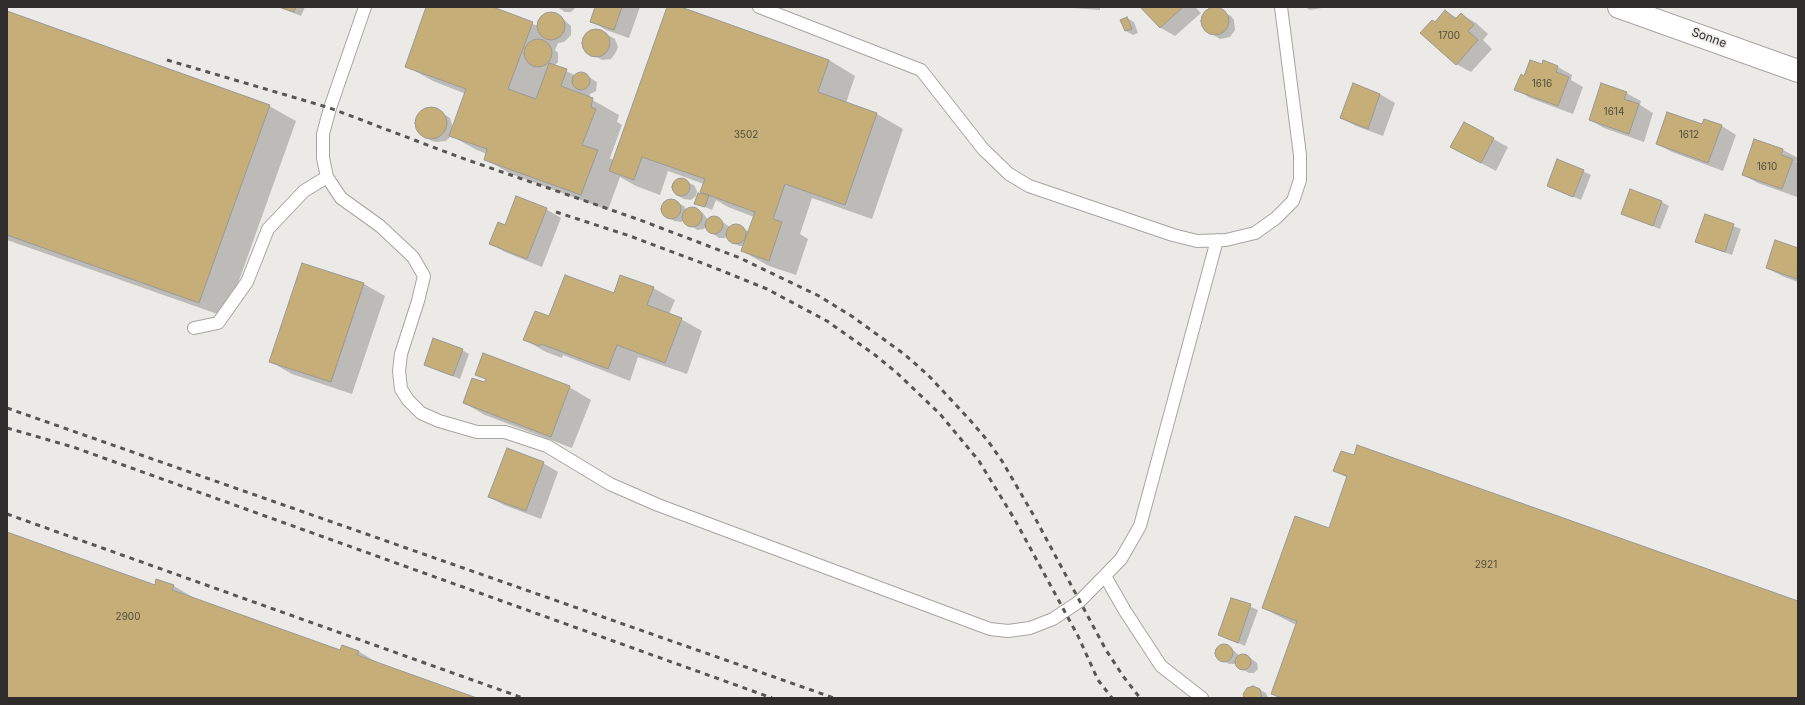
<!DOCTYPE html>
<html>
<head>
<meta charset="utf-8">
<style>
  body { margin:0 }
  #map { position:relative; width:1805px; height:705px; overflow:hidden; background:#ebeae6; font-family:Inter,sans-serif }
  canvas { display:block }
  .frame { position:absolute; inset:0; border:8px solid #2e2d2c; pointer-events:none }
</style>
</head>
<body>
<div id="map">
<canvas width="1805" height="705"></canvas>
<div class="frame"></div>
</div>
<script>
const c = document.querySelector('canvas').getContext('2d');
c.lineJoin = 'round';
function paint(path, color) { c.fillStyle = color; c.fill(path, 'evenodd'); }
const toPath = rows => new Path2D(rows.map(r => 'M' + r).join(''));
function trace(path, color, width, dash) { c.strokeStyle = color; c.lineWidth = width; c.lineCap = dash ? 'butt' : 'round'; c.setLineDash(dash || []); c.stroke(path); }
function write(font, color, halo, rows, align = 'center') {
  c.font = font + ' Inter,sans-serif'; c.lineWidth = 3; c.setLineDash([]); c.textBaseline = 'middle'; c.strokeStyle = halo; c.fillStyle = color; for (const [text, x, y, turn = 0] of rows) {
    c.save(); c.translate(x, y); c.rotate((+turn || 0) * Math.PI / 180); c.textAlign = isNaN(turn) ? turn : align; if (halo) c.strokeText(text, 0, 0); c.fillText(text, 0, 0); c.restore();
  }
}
paint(toPath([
  [278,7,305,7,301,16],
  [428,7,490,7,538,26,538,22,545,15,556,14,563,19,571,26,571,35,564,42,558,43,555,50,558,53,558,62,554,66,577,76,584,74,592,79,597,82,596,91,590,94,589,98,619,115,617,122,622,125,610,158,613,160,668,7,678,7,829,60,855,76,846,103,877,114,903,129,872,219,812,198,800,234,808,239,796,275,769,266,742,251,744,246,739,246,732,241,728,235,725,238,719,238,712,233,707,228,707,225,704,229,697,230,684,220,681,222,674,221,667,216,663,212,663,205,669,200,676,202,684,206,687,211,695,209,703,213,708,220,710,218,717,218,731,228,738,225,749,232,754,217,728,207,716,200,712,210,696,203,707,195,702,192,704,184,668,171,660,195,636,186,620,177,608,210,511,174,485,159,487,154,477,150,451,136,446,141,437,142,432,141,420,132,417,124,417,120,424,111,435,109,450,118,453,128,466,94,433,81,406,66],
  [557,7,576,7,571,12,565,12],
  [596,7,640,7,629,38,606,30,591,21],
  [1059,7,1100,7,1100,10],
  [1141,7,1195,7,1201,13,1175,36,1161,28],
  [1305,7,1328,7,1310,10],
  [1217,9,1231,16,1234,20,1235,30,1230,37,1220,39,1203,28,1202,19,1208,11],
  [1446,11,1457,18,1461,14,1476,23,1488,34,1483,40,1492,49,1471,72,1456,64],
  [7,12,269,106,296,121,226,317,7,240],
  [1127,18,1134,22,1138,33,1133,35,1126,31],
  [595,30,600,30,615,39,618,47,616,52,611,59,602,60,589,53,585,48,584,40,589,32],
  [1542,66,1558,67,1572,75,1571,80,1583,87,1573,114,1530,98,1516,89,1524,77],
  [1626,93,1641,101,1640,105,1653,113,1644,142,1604,128,1590,120],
  [1380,94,1395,103,1383,136,1356,126,1341,118],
  [1704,120,1722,126,1736,135,1723,171,1672,152,1657,144,1702,126],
  [1464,123,1508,147,1496,171,1466,155],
  [1755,140,1783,150,1798,158,1796,162,1798,163,1797,197,1758,183,1743,175],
  [1558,160,1591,175,1581,200,1548,186],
  [679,179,694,185,697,191,696,196,691,200,684,199,676,195,673,190,674,183],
  [517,198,546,209,561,218,542,267,505,252,490,243,506,226],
  [1662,202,1669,206,1660,229,1622,214],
  [1705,215,1741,229,1732,255,1704,245,1696,241],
  [1776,241,1798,249,1798,282,1782,276,1767,268],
  [364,284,385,296,352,394,292,374,271,362],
  [653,288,675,300,669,314,681,319,702,331,687,374,638,357,630,381,563,355,562,358,546,352,525,340,550,318,614,294],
  [462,350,469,354,460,379,425,365],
  [477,374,569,387,591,400,572,448,485,415,464,403,485,384,487,380],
  [543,463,558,472,541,519,504,505,489,497],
  [1334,471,1798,602,1798,698,1279,698,1272,694,1296,625,1263,608,1330,529,1348,478],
  [7,533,155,586,157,580,174,586,199,601,341,651,358,651,383,666,474,698,7,698],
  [1232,599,1258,610,1245,646,1219,635],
  [1226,646,1233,650,1240,656,1246,655,1253,660,1257,663,1258,669,1254,673,1249,673,1237,666,1237,662,1234,664,1229,664,1217,657,1216,652,1218,647],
  [1258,689,1266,693,1268,698,1245,698]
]), '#0003');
const building = toPath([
  [279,7,296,7,294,12,279,7],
  [426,7,493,7,533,22,508,89,536,99,549,63,567,69,561,86,593,98,591,107,596,109,582,145,598,150,581,195,484,160,487,149,449,136,466,89,405,67,426,7],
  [595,7,622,7,614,30,590,22,595,7],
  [667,7,681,7,829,60,818,92,877,113,845,205,785,184,773,219,782,222,769,261,741,251,755,212,700,192,705,179,642,157,634,180,609,171,667,7],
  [1140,7,1183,7,1160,28,1140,7],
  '1201 21a14 14 0 1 1 28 0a14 14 0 1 1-28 0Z',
  [1445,10,1455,19,1461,13,1474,25,1468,31,1478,40,1456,65,1420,33,1432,20,1435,22,1445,10],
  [7,11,270,105,199,303,7,235,7,11],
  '537 26a14 14 0 1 1 28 0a14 14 0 1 1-28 0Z',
  [1127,17,1132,29,1125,31,1120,20,1127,17],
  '582 43a14 14 0 1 1 28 0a14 14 0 1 1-28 0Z',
  '524 53a14 14 0 1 1 28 0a14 14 0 1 1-28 0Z',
  [1530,60,1542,64,1543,60,1558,66,1556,72,1569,77,1558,106,1514,90,1521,74,1524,76,1530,60],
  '572 81a9 9 0 1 1 18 0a9 9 0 1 1-18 0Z',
  [1353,83,1380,94,1368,129,1340,118,1353,83],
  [1601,83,1627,92,1624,99,1639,104,1629,134,1589,120,1601,83],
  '415 123a16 16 0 1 1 32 0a16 16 0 1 1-32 0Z',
  [1667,112,1702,124,1704,119,1722,125,1708,163,1656,144,1667,112],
  [1464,122,1494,138,1481,163,1450,147,1464,122],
  [1754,139,1783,149,1781,155,1793,159,1782,189,1742,175,1754,139],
  [1557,159,1584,170,1573,197,1547,186,1557,159],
  '672 187a9 9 0 1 1 18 0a9 9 0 1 1-18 0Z',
  [1630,189,1662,201,1653,226,1621,214,1630,189],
  [698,193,709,195,705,207,694,204,698,193],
  [516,196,547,208,527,259,489,244,498,222,505,225,516,196],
  '661 209a10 10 0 1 1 20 0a10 10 0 1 1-20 0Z',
  '682 217a10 10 0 1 1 20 0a10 10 0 1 1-20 0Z',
  [1705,214,1734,224,1725,252,1695,242,1705,214],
  '705 225a9 9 0 1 1 18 0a9 9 0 1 1-18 0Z',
  '726 234a10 10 0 1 1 20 0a10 10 0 1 1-20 0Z',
  [1775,240,1798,248,1797,279,1766,268,1775,240],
  [302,263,364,283,331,382,269,362,302,263],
  [565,275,614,293,620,275,654,287,647,305,682,318,665,363,617,345,608,369,541,344,540,346,523,340,535,311,549,316,565,275],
  [433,338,463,349,453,376,424,365,433,338],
  [483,353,570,386,551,437,463,403,472,378,484,382,486,379,475,375,483,353],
  [1357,445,1798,601,1798,698,1282,698,1271,694,1297,621,1262,608,1295,516,1329,528,1347,476,1333,471,1341,451,1354,455,1357,445],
  [507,448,544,462,526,511,488,497,507,448],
  [7,532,155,585,156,579,174,585,172,590,340,650,342,645,359,651,357,655,477,698,7,698,7,532],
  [1231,598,1251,604,1238,643,1218,635,1231,598],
  '1215 653a9 9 0 1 1 18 0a9 9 0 1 1-18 0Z',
  '1235 662a8 8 0 1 1 16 0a8 8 0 1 1-16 0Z',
  [1253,686,1260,689,1262,698,1244,698,1243,694,1247,688,1253,686]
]);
paint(building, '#c5ae77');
trace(building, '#9a9996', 1);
const service = toPath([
  [365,7,330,108,323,134,323,158,327,177,341,198,380,226,413,257,424,276,418,301,401,354,399,371,401,389,408,400,421,413,439,421,477,432,505,432,547,446,610,484,658,505,990,629,1008,631,1030,628,1053,619,1080,601,1121,559,1140,526,1217,240],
  [759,7,921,70,983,149,1009,174,1029,186,1173,235,1197,241,1226,240,1255,233,1276,218,1293,201,1300,180,1300,155,1281,7],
  [194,328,218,323,247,282,268,229,304,191,327,177],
  [1105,576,1125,611,1161,666,1202,698]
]);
const minor = toPath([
  [1619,7,1798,71]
]);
trace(service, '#a7a5a2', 14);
trace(minor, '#a7a5a2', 24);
trace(service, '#fff', 12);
trace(minor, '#fff', 22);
trace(toPath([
  [167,60,330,108,459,157,640,220,740,258,819,296,853,317,904,354,928,375,969,419,988,441,1002,461,1034,516,1106,650,1123,676,1140,698],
  [556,212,630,236,715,268,767,289,827,321,875,355,897,373,940,414,979,461,1015,520,1078,636,1098,680,1112,698],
  [7,408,834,698],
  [7,428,73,447,772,698],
  [7,514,523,698]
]), '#575654', 3, [5, 5]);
write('10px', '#544d3f', null, [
  ["1700",1449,36],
  ["1616",1542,84],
  ["1614",1614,112],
  ["3502",746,135],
  ["1612",1689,135],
  ["1610",1767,167],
  ["2921",1486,565],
  ["2900",128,617]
]);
write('12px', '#2e2d2c', '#ebeae6', [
  ["Sonne",1709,38,20]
]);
</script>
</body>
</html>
